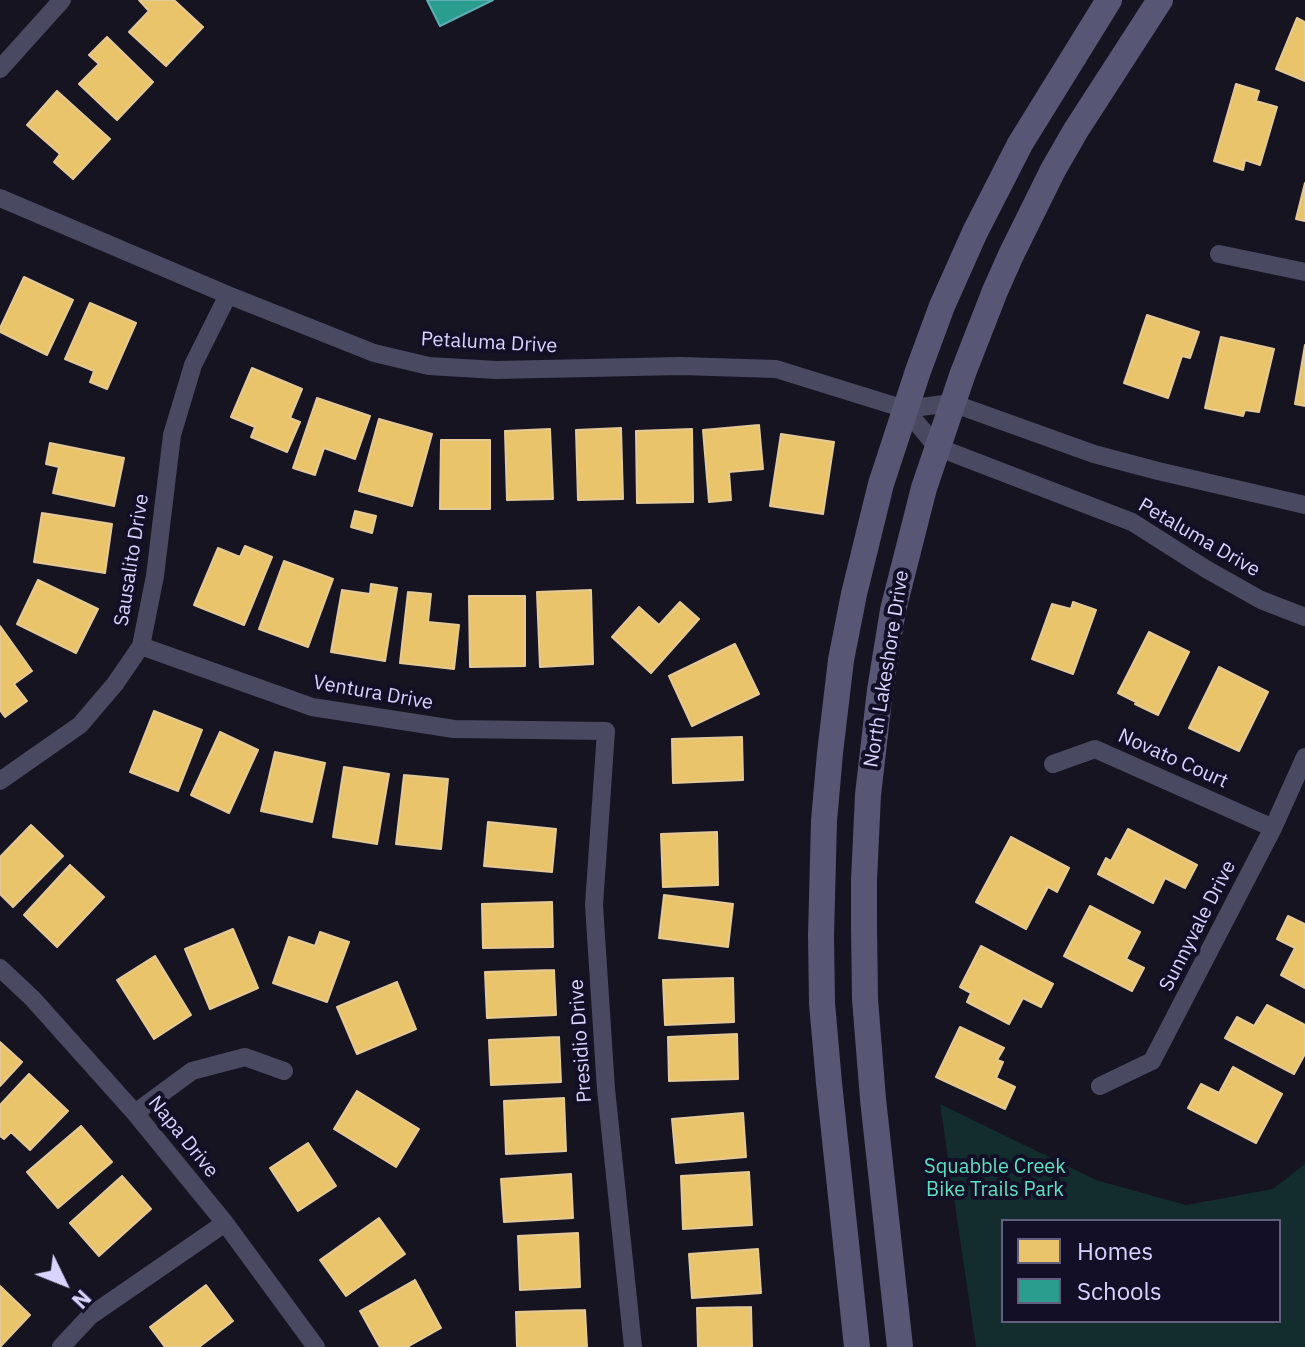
<!DOCTYPE html>
<html>
<head>
<meta charset="utf-8">
<style>
  body { margin:0 }
  #map { position:relative; width:1305px; height:1347px; overflow:hidden; background:#161421; font-family:"IBM Plex Sans",sans-serif }
  canvas { display:block }
  .legend { position:absolute; left:1001px; top:1219px; width:280px; height:104px; box-sizing:border-box; background:#130f26; border:2px solid #625e7d; margin:0; padding:10px 14px; list-style:none; font-size:24px; color:#d9d4ff }
  .legend li { display:flex; align-items:center; gap:16px; height:40px }
  .legend b { width:40px; border:2px solid #625e7d }
  .north { position:absolute; left:24px; top:1243px; width:80px; height:80px; -webkit-text-stroke:6px #130f26; paint-order:stroke; rotate:133deg; font-size:22px; font-weight:700; line-height:32px; text-align:center; color:#d9d4ff }
  .north::after { content:''; display:block; margin:auto; width:28px; height:36px; background:#d9d4ff; clip-path:polygon(50% 0,100% 100%,50% 72%,0 100%) }
</style>
</head>
<body>
<div id="map">
<canvas width="1305" height="1347"></canvas>
<ul class="legend">
<li><b style="height:22px;background:#e9c46a"></b>Homes</li>
<li><b style="height:22px;background:#2a9d8f"></b>Schools</li>
</ul>
<div class="north">N</div>
</div>
<script>
const c = document.querySelector('canvas').getContext('2d');
c.lineJoin = 'round';
function paint(path, color) { c.fillStyle = color; c.fill(path, 'evenodd'); }
const toPath = rows => new Path2D(rows.map(r => 'M' + r).join(''));
function trace(path, color, width, dash) { c.strokeStyle = color; c.lineWidth = width; c.lineCap = dash ? 'butt' : 'round'; c.setLineDash(dash || []); c.stroke(path); }
function write(font, color, halo, rows, align = 'center') {
  c.font = font + ' "IBM Plex Sans",sans-serif'; c.lineWidth = 8; c.setLineDash([]); c.textBaseline = 'middle'; c.strokeStyle = halo; c.fillStyle = color; for (const [text, x, y, turn = 0] of rows) {
    c.save(); c.translate(x, y); c.rotate((+turn || 0) * Math.PI / 180); c.textAlign = isNaN(turn) ? turn : align; if (halo) c.strokeText(text, 0, 0); c.fillText(text, 0, 0); c.restore();
  }
}
paint(toPath([
  [940,1104,1096,1180,1186,1205,1273,1189,1305,1164,1305,1347,976,1347],
  [1003,1221,1279,1221,1279,1321,1003,1321]
]), '#132c2d');
const homes = toPath([
  [139,0,174,0,203,27,166,66,129,32,149,11,139,0],
  [1297,18,1305,22,1305,81,1276,69,1297,18],
  [107,37,153,82,117,120,79,84,99,64,89,55,107,37],
  [1236,84,1259,91,1256,101,1277,107,1260,165,1245,160,1243,170,1214,161,1236,84],
  [57,91,110,139,73,179,54,162,60,154,27,125,57,91],
  [1305,183,1305,221,1296,219,1305,183],
  [24,277,73,300,47,355,0,332,0,328,24,277],
  [90,303,136,323,107,389,90,382,94,371,65,359,90,303],
  [1147,315,1199,332,1190,358,1182,356,1168,398,1124,383,1147,315],
  [1221,337,1274,349,1259,412,1245,410,1243,416,1205,408,1221,337],
  [1305,345,1305,406,1295,404,1305,345],
  [252,368,302,389,290,418,300,422,287,452,251,437,255,427,231,417,252,368],
  [317,398,370,416,355,459,324,448,315,475,293,468,317,398],
  [379,419,432,434,412,506,359,491,379,419],
  [759,425,763,469,729,472,731,500,709,502,703,430,759,425],
  [621,428,623,499,578,500,576,430,621,428],
  [550,429,553,499,507,500,505,431,550,429],
  [692,429,693,502,637,503,636,431,692,429],
  [781,434,834,442,823,514,770,506,781,434],
  [441,440,490,440,490,509,440,509,441,440],
  [50,443,124,458,114,506,53,493,59,467,46,464,50,443],
  [355,511,376,516,372,533,351,527,355,511],
  [42,513,112,524,105,573,34,562,42,513],
  [245,546,272,557,244,625,194,605,218,548,240,557,245,546],
  [284,561,333,579,308,647,259,629,284,561],
  [38,580,98,609,76,653,17,624,38,580],
  [371,584,397,588,385,661,331,652,342,590,370,594,371,584],
  [591,590,593,664,540,667,537,592,591,590],
  [408,592,431,594,428,622,459,625,454,669,400,663,408,592],
  [469,596,525,596,525,666,470,667,469,596],
  [680,602,699,619,651,673,612,637,639,607,659,625,680,602],
  [1073,602,1096,610,1073,674,1032,659,1052,604,1071,609,1073,602],
  [0,626,32,671,14,684,27,701,5,717,0,710,0,626],
  [1149,632,1189,652,1158,715,1135,704,1136,702,1118,693,1149,632],
  [735,644,759,694,692,726,669,676,735,644],
  [1219,667,1268,692,1239,751,1189,728,1219,667],
  [154,711,202,730,178,791,130,772,154,711],
  [220,732,258,750,229,813,191,795,220,732],
  [742,737,743,780,673,783,672,739,742,737],
  [275,752,325,763,312,822,261,811,275,752],
  [344,767,389,774,377,844,333,837,344,767],
  [404,775,448,779,441,849,396,844,404,775],
  [488,822,556,829,552,872,484,866,488,822],
  [31,825,63,856,13,907,0,894,0,857,31,825],
  [1128,829,1197,865,1185,888,1165,878,1153,903,1098,874,1106,858,1111,861,1128,829],
  [717,832,718,885,663,887,661,834,717,832],
  [1011,837,1069,868,1057,892,1048,887,1026,929,976,902,1011,837],
  [70,865,104,897,57,947,24,915,70,865],
  [664,895,733,904,728,947,659,938,664,895],
  [552,902,553,947,483,948,482,904,552,902],
  [1090,906,1140,932,1126,959,1144,968,1132,991,1064,956,1090,906],
  [1288,916,1305,924,1305,988,1281,975,1295,948,1277,939,1288,916],
  [233,929,258,988,210,1009,185,949,233,929],
  [320,932,349,942,327,1002,273,983,289,937,315,946,320,932],
  [981,946,1053,984,1041,1007,1023,998,1009,1024,967,1002,971,993,960,987,981,946],
  [155,956,191,1015,154,1039,117,980,155,956],
  [554,970,556,1015,487,1018,485,972,554,970],
  [733,978,734,1022,665,1025,663,980,733,978],
  [397,982,416,1029,357,1054,337,1007,397,982],
  [1267,1005,1305,1025,1305,1054,1294,1074,1225,1038,1237,1017,1254,1026,1267,1005],
  [960,1027,1004,1048,997,1060,1003,1062,996,1078,1015,1087,1005,1109,936,1077,960,1027],
  [737,1034,738,1079,669,1081,668,1037,737,1034],
  [559,1037,561,1082,491,1085,489,1040,559,1037],
  [0,1042,22,1062,0,1086,0,1042],
  [1233,1067,1282,1094,1256,1143,1188,1108,1201,1084,1219,1093,1233,1067],
  [29,1074,68,1111,30,1150,11,1132,4,1139,0,1136,0,1105,29,1074],
  [357,1091,419,1129,396,1167,334,1129,357,1091],
  [564,1098,566,1151,506,1154,504,1101,564,1098],
  [743,1113,746,1157,676,1163,672,1119,743,1113],
  [81,1126,112,1162,58,1208,27,1172,81,1126],
  [308,1143,336,1186,298,1211,270,1168,308,1143],
  [749,1172,752,1225,683,1229,681,1176,749,1172],
  [571,1174,573,1218,504,1222,501,1179,571,1174],
  [122,1176,151,1209,99,1256,70,1223,122,1176],
  [379,1218,405,1254,346,1296,320,1260,379,1218],
  [578,1233,580,1287,520,1290,518,1236,578,1233],
  [758,1249,761,1293,692,1298,689,1254,758,1249],
  [415,1280,441,1328,407,1347,380,1347,360,1311,415,1280],
  [206,1285,233,1321,199,1347,165,1347,150,1327,206,1285],
  [0,1286,30,1315,0,1347,0,1286],
  [751,1307,752,1347,698,1347,697,1308,751,1307],
  [585,1310,587,1347,517,1347,516,1312,585,1310]
]);
paint(homes, '#e9c46a');
trace(homes, '#e4c997', 2);
const schools = toPath([
  [427,0,493,0,440,26,427,0]
]);
paint(schools, '#2a9d8f');
trace(schools, '#5eaeb1', 2);
trace(toPath([
  [0,69,62,0],
  [0,198,228,295,374,353,429,366,496,370,681,366,776,369,905,409,952,403,1094,454,1158,471,1305,505],
  [1219,254,1305,272],
  [905,409,937,447,1132,522,1206,569,1261,600,1305,617],
  [141,646,312,707,454,729,606,731,594,905,606,1089,633,1347],
  [1053,764,1095,749,1273,828],
  [0,781,80,725,115,684,141,646,155,576,172,435,193,365,228,295],
  [0,968,33,999,135,1113,225,1223,316,1347],
  [1100,1086,1152,1061,1273,828,1305,757],
  [135,1113,192,1071,245,1057,284,1071],
  [61,1347,90,1316,225,1223]
]), '#4a4962', 18);
trace(toPath([
  [857,1347,829,1083,822,1003,821,936,824,821,830,753,841,660,854,594,881,484,918,371,942,306,975,232,1020,144,1109,0],
  [900,1347,873,1099,865,999,864,927,864,880,868,795,880,690,893,610,924,488,963,373,995,291,1011,255,1053,170,1076,130,1160,0]
]), '#575674', 26);
write('20px', '#d9d4ff', '#130f26', [
  ["Petaluma Drive",489,343,3],
  ["Petaluma Drive",1199,538,30],
  ["Sausalito Drive",132,560,-81],
  ["North Lakeshore Drive",887,669,-81],
  ["Ventura Drive",373,693,10],
  ["Novato Court",1173,759,24],
  ["Sunnyvale Drive",1198,926,-63],
  ["Presidio Drive",581,1041,-94],
  ["Napa Drive",183,1137,51]
]);
write('20px', '#5fe0c0', '#130f26', [
  ["Squabble Creek",995,1167],
  ["Bike Trails Park",995,1190]
]);
</script>
</body>
</html>
